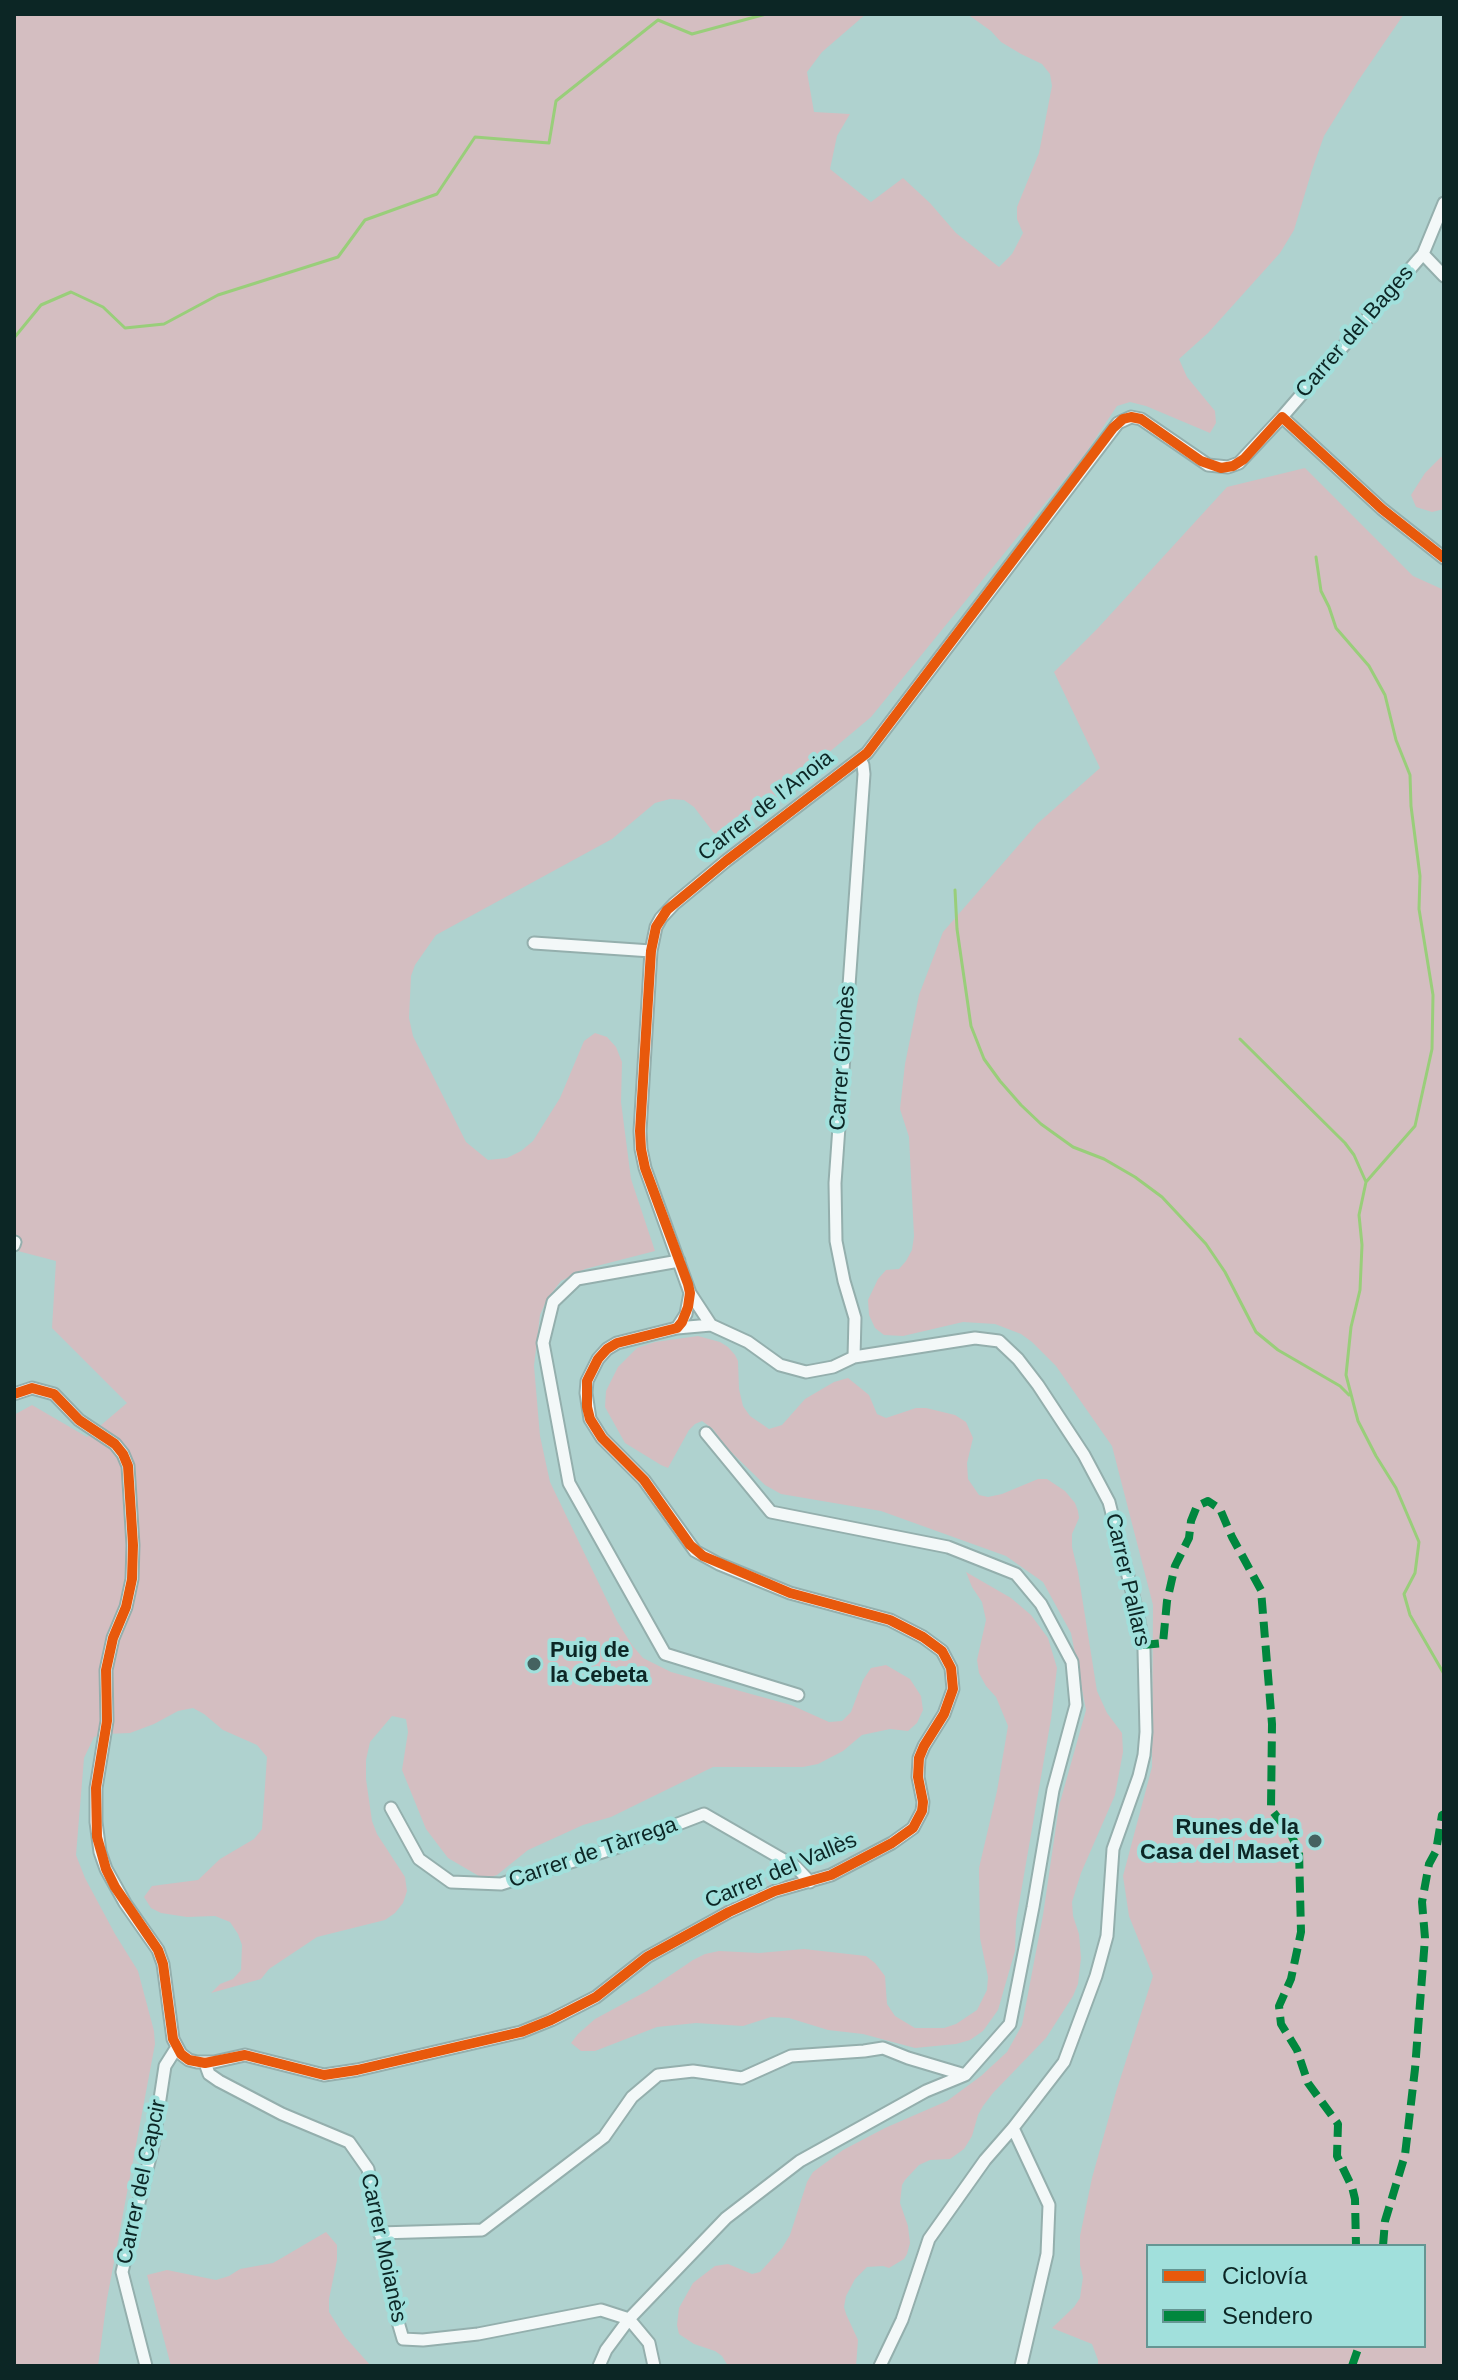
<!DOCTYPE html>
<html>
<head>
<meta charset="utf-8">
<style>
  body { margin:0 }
  #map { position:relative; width:1458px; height:2380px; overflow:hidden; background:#afd2cf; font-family:Arial,sans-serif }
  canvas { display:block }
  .frame { position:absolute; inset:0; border:16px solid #0c2625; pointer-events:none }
  .legend { position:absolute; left:1146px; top:2244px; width:280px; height:104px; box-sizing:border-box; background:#a1e0dc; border:2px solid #659693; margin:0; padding:10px 14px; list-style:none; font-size:24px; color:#0c2625 }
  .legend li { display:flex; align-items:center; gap:16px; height:40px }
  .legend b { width:40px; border:2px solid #659693 }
</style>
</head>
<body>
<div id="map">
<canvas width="1458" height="2380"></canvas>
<div class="frame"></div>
<ul class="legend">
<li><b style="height:10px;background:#e8590c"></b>Ciclovía</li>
<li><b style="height:10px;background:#00873e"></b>Sendero</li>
</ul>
</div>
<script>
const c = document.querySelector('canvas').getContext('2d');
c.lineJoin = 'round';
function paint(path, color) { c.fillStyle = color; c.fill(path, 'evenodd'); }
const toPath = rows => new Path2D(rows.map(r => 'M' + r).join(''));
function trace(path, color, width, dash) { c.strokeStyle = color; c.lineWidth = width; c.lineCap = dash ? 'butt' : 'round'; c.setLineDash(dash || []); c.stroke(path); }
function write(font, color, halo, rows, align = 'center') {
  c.font = font + ' Arial,sans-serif'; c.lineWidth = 8; c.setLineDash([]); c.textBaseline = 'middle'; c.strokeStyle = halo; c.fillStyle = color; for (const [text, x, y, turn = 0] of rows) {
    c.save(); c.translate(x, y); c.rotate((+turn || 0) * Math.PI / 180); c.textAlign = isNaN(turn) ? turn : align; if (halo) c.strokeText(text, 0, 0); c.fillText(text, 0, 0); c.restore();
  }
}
paint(toPath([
  [14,14,866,14,822,52,807,72,814,112,850,114,837,136,830,169,871,202,903,178,930,203,956,233,999,267,1012,254,1023,233,1017,219,1017,207,1039,153,1052,86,1050,74,1042,64,1021,54,1001,42,991,31,970,16,962,14,1404,14,1358,81,1324,136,1312,170,1294,230,1280,253,1208,333,1179,359,1187,377,1215,411,1216,423,1210,433,1146,406,1130,402,1117,406,1085,454,871,717,725,840,713,832,694,807,684,800,670,799,655,803,612,839,436,935,415,965,411,976,409,1018,413,1036,466,1142,488,1160,507,1158,521,1151,533,1141,560,1098,584,1041,595,1033,607,1037,616,1047,622,1062,621,1102,631,1179,655,1251,585,1269,561,1281,547,1299,540,1315,534,1366,540,1436,550,1482,617,1621,632,1645,643,1658,671,1672,791,1705,829,1722,842,1721,851,1712,863,1680,871,1668,886,1665,910,1679,921,1696,923,1710,917,1723,908,1731,890,1729,862,1735,843,1751,818,1764,803,1767,713,1767,611,1817,583,1825,528,1850,497,1875,484,1879,448,1858,426,1829,402,1770,408,1732,406,1719,392,1716,370,1742,366,1760,366,1779,372,1821,377,1834,405,1877,407,1891,403,1903,395,1913,385,1920,317,1937,269,1969,261,1979,211,1993,220,1984,233,1979,241,1970,242,1945,238,1934,230,1922,215,1916,187,1917,161,1913,151,1908,144,1897,152,1886,198,1880,220,1859,254,1839,262,1829,267,1757,257,1745,223,1730,204,1714,193,1708,178,1711,154,1724,130,1733,105,1734,94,1737,84,1758,76,1855,85,1878,115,1934,138,1971,154,2031,155,2044,107,2299,98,2366,14,2366,14,1415,32,1405,87,1437,127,1403,52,1328,56,1261,14,1250],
  [1441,457,1444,457,1444,509,1432,512,1416,507,1411,495,1425,473],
  [1305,468,1413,576,1444,590,1444,2366,1098,2366,1098,2360,1092,2344,1052,2328,1074,2307,1080,2298,1083,2277,1080,2265,1080,2236,1092,2178,1116,2092,1153,1976,1129,1916,1123,1876,1152,1767,1153,1605,1112,1446,1056,1366,1032,1342,1021,1334,995,1324,963,1322,903,1336,884,1335,875,1328,869,1315,868,1300,878,1279,886,1270,899,1269,906,1261,912,1250,914,1236,909,1137,900,1109,905,1064,919,995,943,932,1037,824,1100,768,1054,672,1098,628,1227,487],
  [1424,2246,1424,2346,1148,2346,1148,2246],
  [698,1336,720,1342,728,1347,735,1355,738,1361,739,1389,743,1406,750,1416,769,1429,782,1425,805,1399,834,1382,848,1378,869,1395,877,1414,886,1418,916,1408,926,1408,955,1415,966,1422,973,1438,967,1463,968,1479,979,1495,988,1497,1002,1494,1038,1479,1047,1479,1065,1491,1075,1503,1078,1511,1079,1518,1072,1534,1072,1547,1078,1572,1097,1691,1107,1713,1122,1733,1123,1752,1115,1795,1081,1873,1072,1902,1073,1916,1079,1934,1081,1958,1078,1984,1073,1996,1046,2038,993,2093,983,2106,978,2115,972,2136,964,2149,950,2159,930,2160,919,2165,905,2180,902,2185,900,2203,908,2226,910,2243,907,2254,904,2259,889,2268,883,2266,867,2267,855,2279,846,2296,844,2307,846,2314,858,2340,856,2366,728,2366,722,2356,715,2351,694,2344,679,2334,677,2325,679,2308,693,2283,715,2266,728,2264,752,2274,760,2272,782,2248,790,2235,807,2182,813,2172,843,2150,885,2128,947,2101,981,2076,1007,2052,1022,2025,1043,1915,1059,1806,1086,1710,1071,1633,1043,1582,1006,1556,881,1511,781,1494,765,1485,727,1448,713,1429,702,1421,695,1424,689,1430,668,1468,661,1465,625,1443,605,1407,606,1391,618,1367,637,1348,655,1342],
  [966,1572,1011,1598,1031,1615,1048,1638,1057,1668,1051,1719,1016,1921,1015,1951,998,2010,983,2031,970,2040,956,2044,915,2048,863,2034,828,2030,789,2018,771,2017,743,2026,696,2023,657,2027,595,2051,581,2051,571,2043,578,2034,595,2019,647,1991,693,1960,705,1954,719,1951,759,1953,804,1949,866,1956,875,1963,885,1976,887,2004,895,2016,915,2028,944,2028,956,2024,977,2010,987,1990,988,1977,980,1938,979,1868,997,1791,1008,1726,996,1697,986,1686,979,1673,977,1660,986,1620,982,1602,972,1587],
  [326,2232,337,2245,337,2260,329,2299,329,2312,345,2337,371,2366,171,2366,147,2275,167,2270,216,2280,229,2276,240,2269,273,2263]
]), '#d4bec1');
trace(toPath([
  [14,338,41,305,71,292,103,307,125,328,164,324,218,295,338,257,365,220,437,194,475,137,549,143,556,101,658,20,692,34,766,14],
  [1316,557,1321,591,1329,607,1336,628,1369,666,1385,695,1396,740,1410,775,1411,806,1420,876,1419,909,1433,995,1432,1049,1415,1126,1366,1182],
  [955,890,957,929,971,1026,984,1059,1000,1081,1021,1105,1041,1124,1073,1147,1104,1159,1135,1177,1162,1197,1206,1244,1225,1272,1256,1332,1278,1350,1340,1386,1349,1395],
  [1240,1039,1345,1143,1354,1155,1366,1182,1359,1215,1362,1245,1360,1290,1351,1327,1346,1375,1358,1421,1376,1456,1396,1488,1419,1542,1415,1573,1404,1594,1410,1615,1444,1674]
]), '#99ce7a', 3);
const minor = toPath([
  [1423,254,1444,276],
  [1282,417,1382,509,1444,558],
  [534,943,651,951],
  [14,1245,15,1242],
  [679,1261,577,1279,553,1302,543,1343,569,1483,665,1654,798,1695],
  [711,1325,690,1293,645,1168,641,1149,640,1131,651,951,656,927,661,918,674,904,726,861,867,753,1118,423,1131,417,1141,419,1208,465,1228,467,1239,463,1282,417,1423,254,1444,203],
  [677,1328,686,1314,690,1293],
  [854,1357,855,1318,844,1281,836,1241,835,1183,864,774,863,765,860,759],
  [14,1394,32,1388,54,1394,79,1420,115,1444,123,1454,128,1466,133,1545,132,1579,126,1607,113,1638,106,1670,107,1721,96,1788,96,1822,100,1852,106,1869,125,1903,158,1950,163,1964,173,2039,181,2054,189,2060,197,2062,214,2062,245,2055,324,2075,357,2070,521,2032,551,2020,596,1997,647,1957,729,1912,775,1891,831,1875,892,1843,913,1828,922,1811,923,1802,918,1777,919,1758,924,1746,944,1714,953,1689,951,1668,942,1651,923,1637,890,1620,790,1593,719,1564,695,1551,644,1480,602,1438,590,1419,586,1393,587,1381,598,1359,607,1349,617,1343,677,1328,711,1325,748,1342,780,1365,806,1372,833,1367,854,1357,975,1338,999,1341,1018,1359,1038,1385,1084,1455,1109,1502,1138,1615,1144,1650,1146,1732,1144,1755,1139,1776,1113,1849,1107,1936,1096,1976,1064,2062,1013,2128,985,2160,929,2239,902,2320,880,2366],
  [391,1808,419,1859,451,1882,501,1884,618,1847,704,1814,796,1867,810,1882],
  [205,2063,209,2074,219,2081,282,2114,349,2142,368,2169,396,2315,403,2339,423,2340,478,2334,601,2310,629,2319,649,2343,654,2366],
  [1013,2128,1049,2205,1047,2254,1021,2366],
  [379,2233,482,2230,604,2137,632,2097,658,2075,693,2071,742,2078,791,2056,864,2051,883,2048,908,2058,965,2075],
  [146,2366,122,2272,153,2145,165,2066,177,2047],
  [599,2366,606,2350,629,2319,726,2218,800,2161,926,2091,965,2075,1010,2024,1033,1907,1053,1790,1076,1705,1072,1662,1041,1604,1016,1574,948,1547,771,1512,706,1433]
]);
trace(minor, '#94afad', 15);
trace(minor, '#f3f8f8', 11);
trace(toPath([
  [1143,1645,1163,1643,1167,1601,1175,1566,1189,1538,1191,1521,1197,1506,1208,1501,1220,1509,1232,1537,1261,1590,1272,1724,1271,1809,1291,1835,1299,1851,1301,1932,1291,1979,1279,2006,1281,2024,1297,2050,1308,2083,1338,2124,1337,2156,1352,2187,1355,2199,1356,2246],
  [1383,2246,1385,2221,1405,2155,1415,2069,1425,1938,1422,1902,1429,1864,1436,1851,1442,1815,1444,1814],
  [1352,2366,1359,2346]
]), '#00873e', 8, [16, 8]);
trace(toPath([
  [14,1394,32,1388,54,1394,79,1420,115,1444,123,1454,128,1466,133,1545,132,1579,126,1607,113,1638,106,1670,107,1721,96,1788,97,1837,106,1869,115,1887,158,1950,163,1964,173,2039,181,2054,189,2060,205,2063,245,2055,324,2075,357,2070,521,2032,551,2020,596,1997,647,1957,729,1912,775,1891,831,1875,892,1843,913,1828,922,1811,923,1802,918,1777,919,1758,924,1746,944,1714,953,1689,951,1668,942,1651,923,1637,890,1620,790,1593,703,1556,690,1545,644,1480,602,1438,590,1419,587,1407,587,1381,598,1359,607,1349,617,1343,677,1328,682,1322,688,1307,690,1293,688,1284,645,1168,641,1149,640,1131,651,951,656,927,667,910,726,861,867,753,1113,428,1123,419,1131,417,1141,419,1201,461,1221,468,1233,466,1244,459,1282,417,1382,509,1444,558]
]), '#e8590c', 10);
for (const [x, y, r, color] of [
  [534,1664,8,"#456260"],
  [1315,1841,8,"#456260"]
]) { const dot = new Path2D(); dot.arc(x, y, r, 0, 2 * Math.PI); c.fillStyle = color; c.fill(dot); trace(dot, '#a1e0dc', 3); }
write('22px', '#0c2625', '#a1e0dc', [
  ["Carrer del Bages",1355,332,-49],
  ["Carrer de l'Anoia",766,806,-38],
  ["Carrer Gironès",843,1058,-86],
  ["Carrer Pallars",1127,1580,77],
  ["Carrer de Tàrrega",593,1853,-19],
  ["Carrer del Vallès",781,1871,-23],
  ["Carrer del Capcir",142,2182,-78],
  ["Carrer Moianès",383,2248,78]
]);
write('bold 22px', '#0c2625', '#a1e0dc', [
  ["Puig de",550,1651],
  ["la Cebeta",550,1676],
  ["Runes de la",1299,1828,"right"],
  ["Casa del Maset",1299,1853,"right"]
], 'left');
</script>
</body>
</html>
